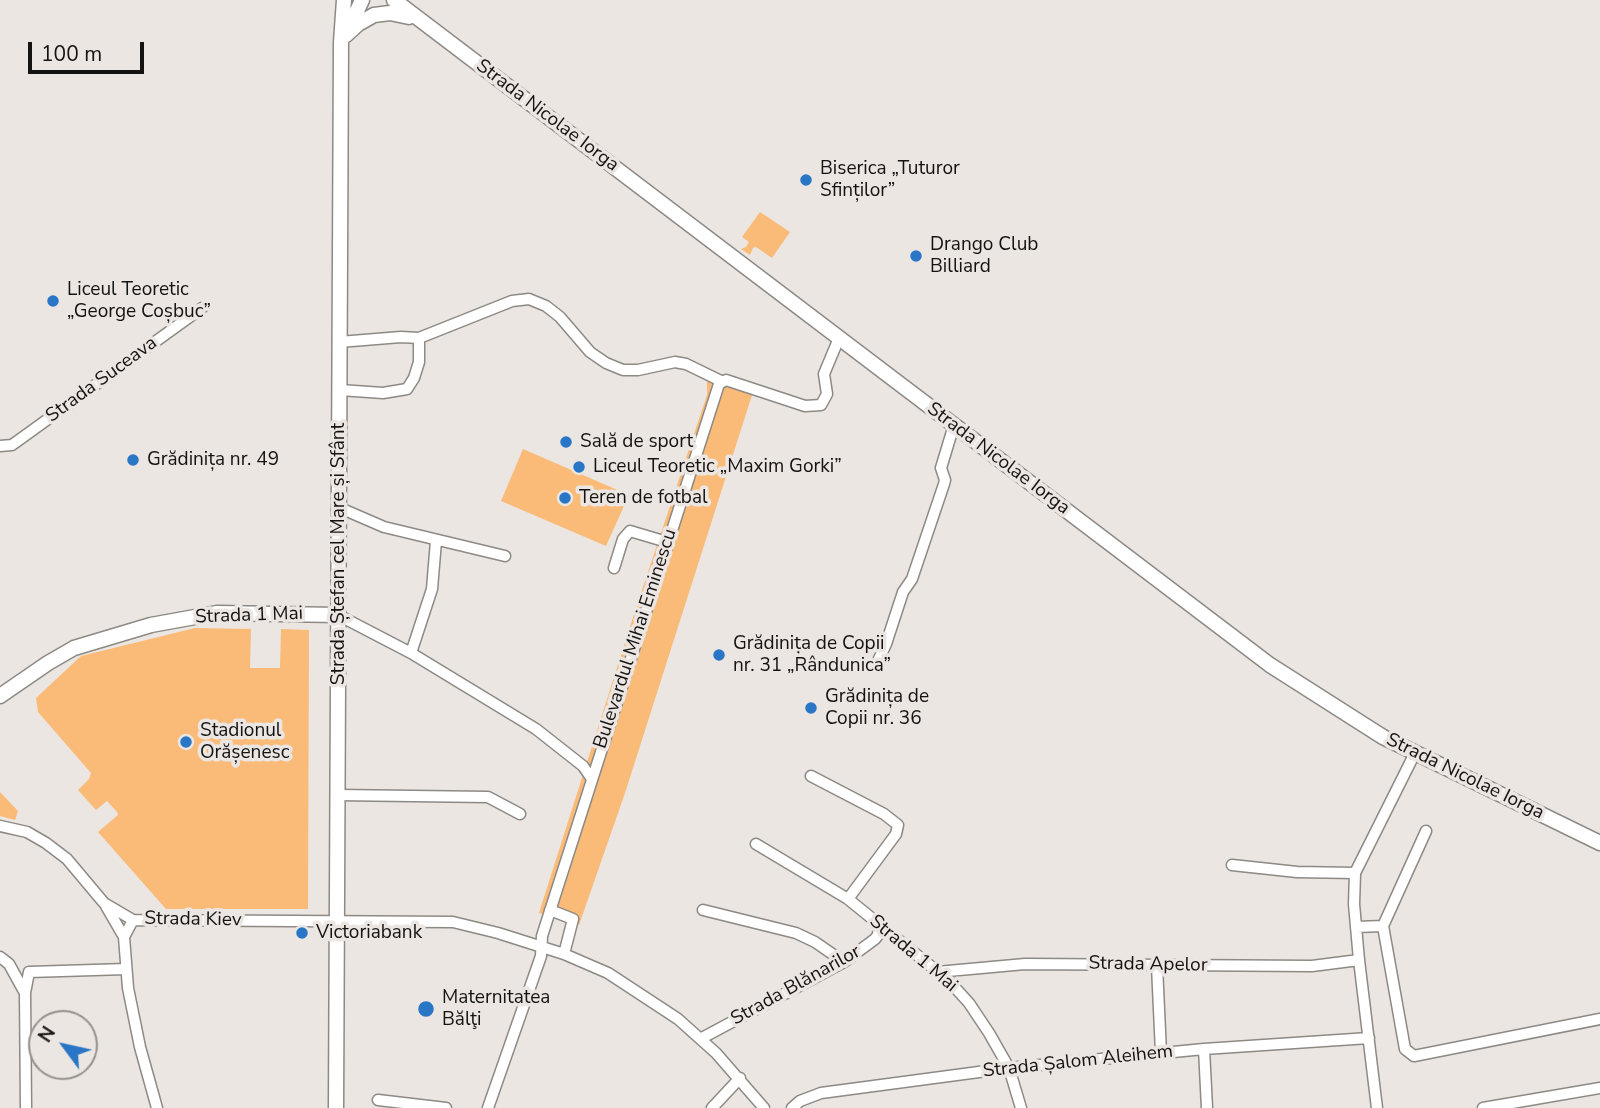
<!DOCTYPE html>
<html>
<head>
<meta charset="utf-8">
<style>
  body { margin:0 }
  #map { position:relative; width:1600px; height:1108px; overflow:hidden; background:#ebe6e1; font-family:"Nunito Sans",sans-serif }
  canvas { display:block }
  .north { position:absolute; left:28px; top:1010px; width:70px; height:70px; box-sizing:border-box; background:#ebe6e1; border:2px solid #95928e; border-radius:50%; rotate:303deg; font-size:19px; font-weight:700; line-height:28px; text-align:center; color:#141311 }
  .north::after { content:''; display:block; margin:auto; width:24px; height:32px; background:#2a76c6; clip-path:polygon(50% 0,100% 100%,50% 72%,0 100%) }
  .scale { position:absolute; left:28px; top:42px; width:116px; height:32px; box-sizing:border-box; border:4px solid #141311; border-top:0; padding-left:9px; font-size:21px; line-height:24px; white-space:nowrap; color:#141311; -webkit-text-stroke:5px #ebe6e1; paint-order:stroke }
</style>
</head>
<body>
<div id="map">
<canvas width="1600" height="1108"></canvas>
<div class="north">N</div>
<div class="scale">100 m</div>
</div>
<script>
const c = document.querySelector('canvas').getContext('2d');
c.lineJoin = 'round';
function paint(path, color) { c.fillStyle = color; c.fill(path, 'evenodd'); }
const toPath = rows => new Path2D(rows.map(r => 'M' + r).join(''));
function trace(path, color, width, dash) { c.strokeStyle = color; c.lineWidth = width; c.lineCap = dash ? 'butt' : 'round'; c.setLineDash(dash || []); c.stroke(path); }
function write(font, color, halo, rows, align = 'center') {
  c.font = font + ' "Nunito Sans",sans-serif'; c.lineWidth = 7; c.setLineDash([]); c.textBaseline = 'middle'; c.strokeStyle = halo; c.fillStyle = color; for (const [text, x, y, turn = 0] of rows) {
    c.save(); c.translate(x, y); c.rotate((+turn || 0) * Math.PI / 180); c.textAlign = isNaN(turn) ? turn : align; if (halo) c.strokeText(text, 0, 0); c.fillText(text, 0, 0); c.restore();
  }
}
paint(toPath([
  [760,212,790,232,772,258,756,247,753,248,750,255,741,249,746,247,749,242,742,237],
  [707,378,753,392,625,793,579,925,539,913,636,608,707,395],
  [523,449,629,495,606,546,501,501],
  [195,628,251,629,250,668,280,668,281,629,309,630,308,909,166,909,98,832,118,815,117,812,107,801,96,810,78,790,89,779,91,773,38,712,36,698,81,656],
  [0,792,18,811,15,820,0,816]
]), '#faba78');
const minor = toPath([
  [339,342,401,337,419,338,512,301,529,299,546,306,560,317,590,352,606,363,623,370,638,370,675,362,686,364,721,381],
  [340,390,383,393,407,389,414,378,419,362,419,338],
  [0,446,12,445,202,308],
  [340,508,384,527,505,556],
  [614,568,623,539,630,531,667,542],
  [338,615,411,653,536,729,583,766,592,779],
  [411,653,432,589,436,541],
  [877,663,886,644,903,592,912,579,944,484,945,480,941,468,954,425],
  [811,776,884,814,898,825,896,834,848,899],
  [337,795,488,797,520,814],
  [0,826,27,832,46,843,67,859,104,903,133,920,453,922,498,933,564,954,608,973,678,1019,716,1053,764,1108],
  [756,844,848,899,949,981,969,1003,989,1033,1009,1068,1021,1108],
  [1232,865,1297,872,1355,873],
  [106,906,124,937],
  [550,910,573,919,564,954],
  [703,910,796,933,815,942,844,962],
  [133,920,124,937,128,988,140,1047,157,1108],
  [1383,926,1426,831],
  [1356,927,1383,926,1405,1049,1414,1056,1600,1019],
  [0,957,9,964,25,993],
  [1157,966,1161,1053],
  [937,972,1025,964,1312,966,1359,960],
  [702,1038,844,962,875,939,878,935,879,925],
  [1204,1049,1207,1108],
  [378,1100,446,1108],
  [26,1108,25,993,29,972,126,969],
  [488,1108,541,956,542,936,719,384,726,380,805,406,821,405,827,394,824,374,839,338],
  [712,1108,740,1078],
  [792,1108,800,1101,821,1093,1009,1068,1204,1049,1369,1038],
  [1377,1108,1359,960,1354,904,1355,873,1415,753],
  [1483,1108,1600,1088]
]);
const major = toPath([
  [394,0,1270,665,1383,737,1600,843],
  [349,29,362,0],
  [346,35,358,24,374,15,390,13,409,17],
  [0,696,48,663,74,648,151,625,217,613,338,615],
  [336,1108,341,42,344,0]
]);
trace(minor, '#8d8984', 13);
trace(major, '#8d8984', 17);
trace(minor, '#fff', 10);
trace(major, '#fff', 14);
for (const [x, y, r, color] of [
  [806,180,7,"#2a76c6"],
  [916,256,7,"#2a76c6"],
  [53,301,7,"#2a76c6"],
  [566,442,7,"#2a76c6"],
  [133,460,7,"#2a76c6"],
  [579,467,7,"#2a76c6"],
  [565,498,7,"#2a76c6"],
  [719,655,7,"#2a76c6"],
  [811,708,7,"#2a76c6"],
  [186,742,7,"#2a76c6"],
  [302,933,7,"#2a76c6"],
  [426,1009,9,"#2a76c6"]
]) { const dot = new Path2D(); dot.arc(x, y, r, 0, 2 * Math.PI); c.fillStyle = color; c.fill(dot); trace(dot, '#ebe6e1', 2.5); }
write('19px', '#141311', '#ebe6e1', [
  ["Strada Nicolae Iorga",547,116,37],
  ["Strada Suceava",102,380,-36],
  ["Strada Nicolae Iorga",998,459,37],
  ["Strada Ștefan cel Mare și Sfânt",339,554,-90],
  ["Strada 1 Mai",249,616,-2],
  ["Bulevardul Mihai Eminescu",636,639,-72],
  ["Strada Nicolae Iorga",1465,777,26],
  ["Strada Kiev",193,920,1],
  ["Strada 1 Mai",913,954,40],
  ["Strada Apelor",1148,965,1],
  ["Strada Blănarilor",796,986,-29],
  ["Strada Șalom Aleihem",1078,1062,-6]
]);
write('19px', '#141311', '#ebe6e1', [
  ["Biserica „Tuturor",820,169],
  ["Sfinților”",820,191],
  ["Drango Club",930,245],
  ["Billiard",930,267],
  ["Liceul Teoretic",67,290],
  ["„George Coșbuc”",67,312],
  ["Sală de sport",580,442],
  ["Grădinița nr. 49",147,460],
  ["Liceul Teoretic „Maxim Gorki”",593,467],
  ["Teren de fotbal",579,498],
  ["Grădinița de Copii",733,644],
  ["nr. 31 „Rândunica”",733,666],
  ["Grădinița de",825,697],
  ["Copii nr. 36",825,719],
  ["Stadionul",200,731],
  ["Orășenesc",200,753],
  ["Victoriabank",316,933],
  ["Maternitatea",442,998],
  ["Bălţi",442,1020]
], 'left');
</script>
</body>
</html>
